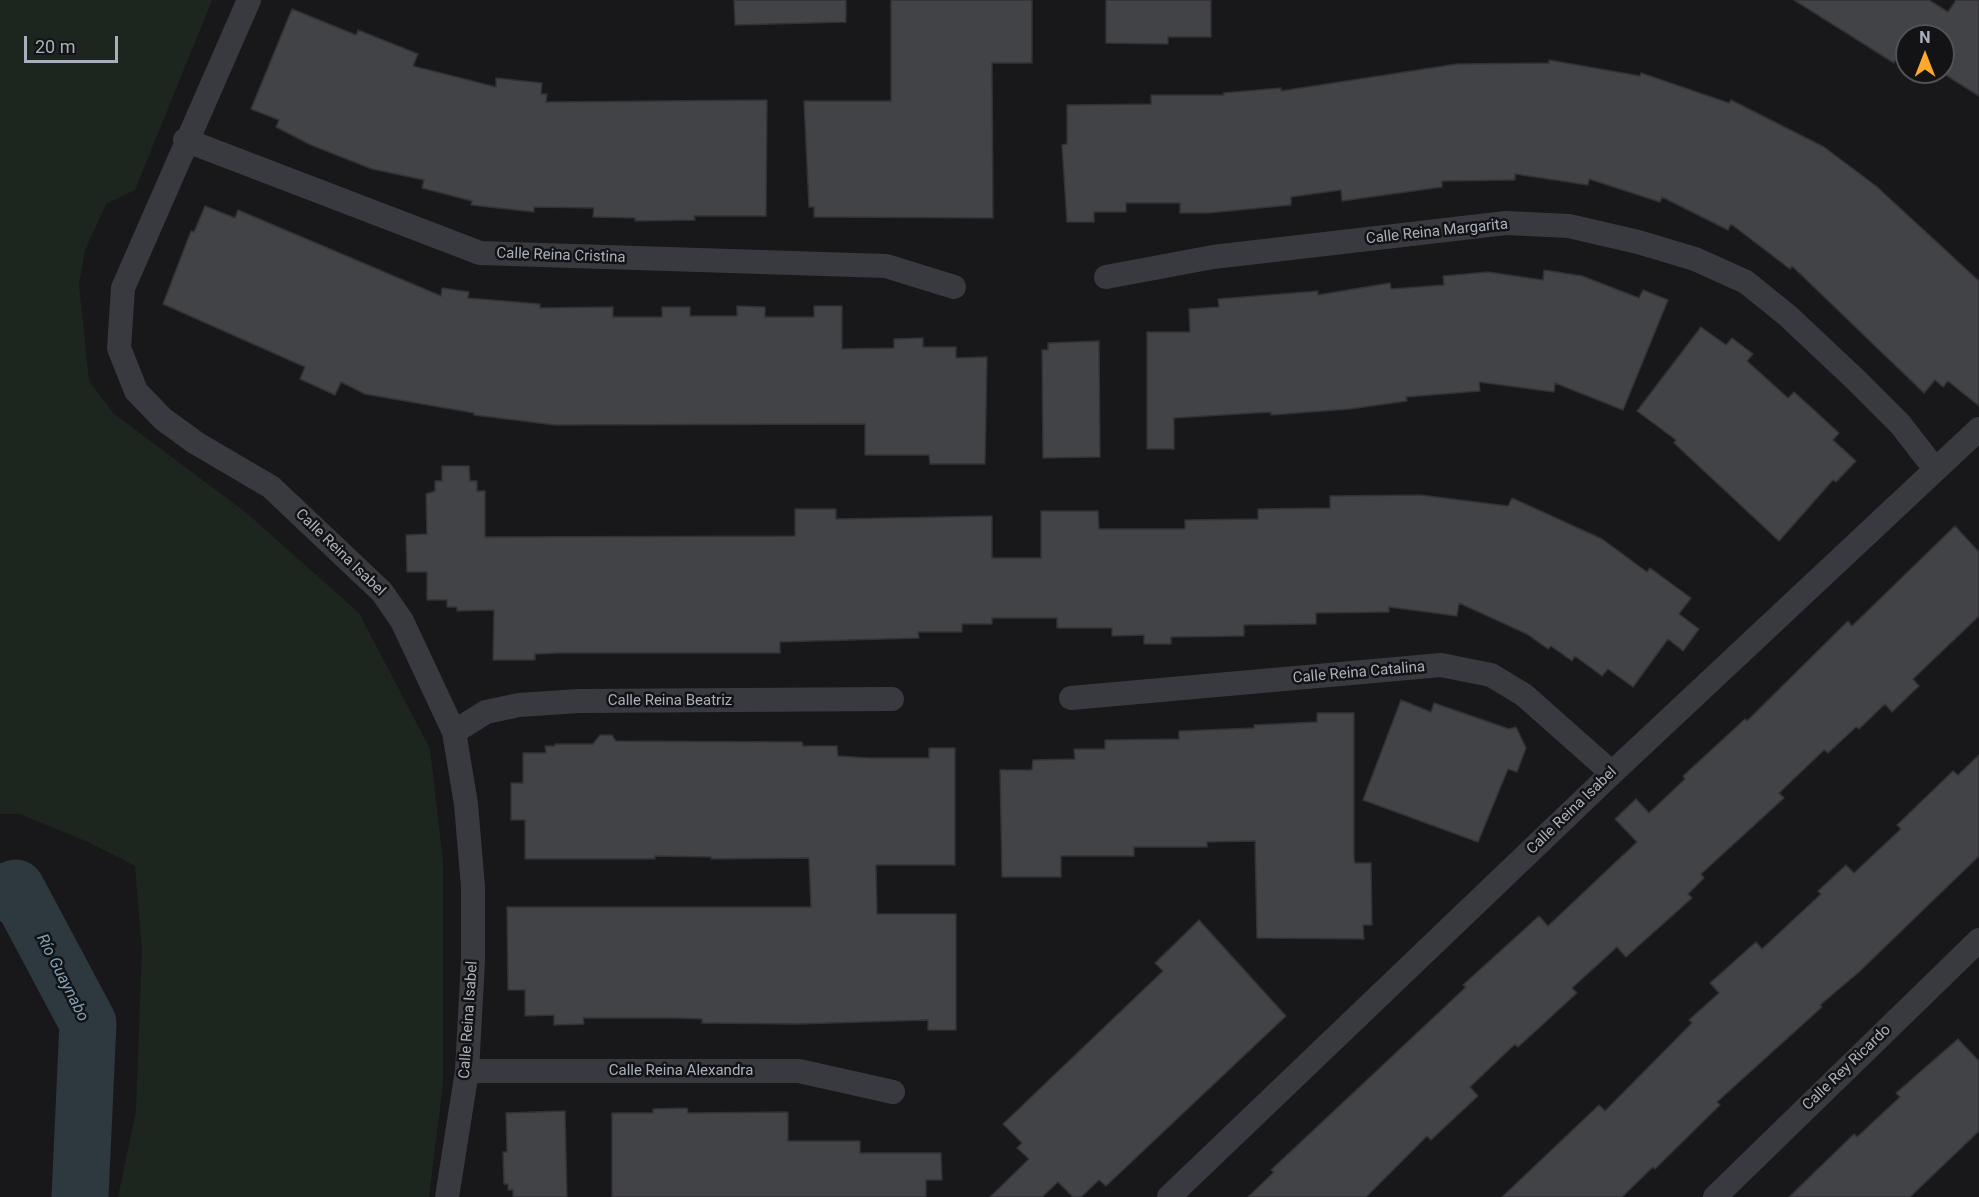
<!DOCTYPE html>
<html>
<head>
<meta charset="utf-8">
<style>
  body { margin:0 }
  #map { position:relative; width:1979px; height:1197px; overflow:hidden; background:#18181a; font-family:Roboto,sans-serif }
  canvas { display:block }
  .north { position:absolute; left:1895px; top:24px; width:60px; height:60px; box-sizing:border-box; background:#131315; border:2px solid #4f5257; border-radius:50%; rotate:0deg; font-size:16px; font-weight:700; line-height:24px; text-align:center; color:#a9b0bb }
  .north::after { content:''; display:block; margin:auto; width:21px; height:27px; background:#fda92d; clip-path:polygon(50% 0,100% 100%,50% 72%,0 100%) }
  .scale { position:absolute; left:24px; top:36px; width:94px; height:27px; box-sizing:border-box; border:3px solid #a9b0bb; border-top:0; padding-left:8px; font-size:18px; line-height:21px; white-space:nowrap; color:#a9b0bb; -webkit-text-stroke:4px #131315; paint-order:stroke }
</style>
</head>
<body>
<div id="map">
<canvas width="1979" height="1197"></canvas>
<div class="north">N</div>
<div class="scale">20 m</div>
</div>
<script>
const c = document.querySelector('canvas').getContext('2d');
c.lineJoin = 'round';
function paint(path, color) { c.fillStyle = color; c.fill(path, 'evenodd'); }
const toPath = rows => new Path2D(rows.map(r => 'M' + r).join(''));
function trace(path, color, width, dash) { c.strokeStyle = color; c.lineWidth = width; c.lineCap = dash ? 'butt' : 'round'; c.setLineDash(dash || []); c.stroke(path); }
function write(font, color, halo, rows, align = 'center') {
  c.font = font + ' Roboto,sans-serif'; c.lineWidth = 5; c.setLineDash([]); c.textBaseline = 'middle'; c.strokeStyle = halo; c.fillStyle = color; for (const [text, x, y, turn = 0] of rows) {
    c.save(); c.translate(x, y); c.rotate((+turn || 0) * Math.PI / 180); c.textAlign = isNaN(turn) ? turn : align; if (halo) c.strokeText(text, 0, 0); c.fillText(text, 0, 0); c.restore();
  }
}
paint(toPath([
  [0,0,212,0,135,190,106,204,85,250,79,285,89,381,113,413,244,511,359,613,430,749,443,862,443,1084,429,1197,118,1197,136,1111,142,950,135,866,88,842,20,814,0,814]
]), '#1d261e');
trace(toPath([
  [0,893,16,888,88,1023,80,1197]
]), '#2d383f', 57);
const building = toPath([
  [734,0,846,0,846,22,735,25,734,0],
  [891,0,1032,0,1032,63,992,63,993,218,814,217,814,207,809,207,804,101,891,101,891,0],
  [1106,0,1211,0,1211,37,1168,37,1168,44,1106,43,1106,0],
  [1794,0,1929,0,1948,12,1956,0,1979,0,1979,96,1941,72,1943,72,1943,36,1907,36,1907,51,1903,48,1894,63,1794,0],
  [292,9,356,35,358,30,418,54,413,66,496,87,496,78,542,83,541,94,547,94,546,102,767,100,766,216,694,216,695,220,635,221,635,218,593,217,594,208,534,207,534,212,471,205,472,201,422,188,424,180,372,169,311,145,276,127,279,120,251,109,292,9],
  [1549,60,1640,76,1641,73,1729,103,1731,100,1824,147,1876,186,1979,281,1979,406,1948,381,1943,387,1935,380,1924,393,1792,266,1790,269,1731,224,1728,230,1662,197,1660,202,1589,179,1588,185,1515,174,1515,180,1442,181,1442,187,1342,201,1341,190,1291,197,1291,205,1208,213,1180,213,1180,203,1126,203,1126,212,1094,212,1094,222,1067,222,1062,145,1067,144,1067,105,1151,104,1151,95,1224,95,1223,93,1281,88,1281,91,1457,64,1549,63,1549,60],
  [205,206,235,218,238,210,441,296,442,288,469,292,468,298,540,304,540,308,613,307,613,317,662,317,662,307,690,307,690,316,737,316,737,306,765,307,765,317,814,317,814,306,842,306,842,349,894,348,894,339,923,338,923,347,956,347,956,358,987,357,985,464,930,464,929,455,865,455,865,424,555,425,474,415,474,413,365,394,341,382,335,395,300,379,305,367,163,304,191,231,194,232,205,206],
  [1544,270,1582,276,1639,298,1643,290,1668,300,1623,410,1555,383,1554,392,1479,382,1480,391,1406,397,1407,401,1350,409,1271,415,1271,412,1174,418,1174,449,1147,449,1147,332,1190,332,1189,309,1219,307,1218,299,1318,291,1318,295,1390,283,1391,289,1444,285,1443,276,1488,272,1543,280,1544,270],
  [1701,327,1726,345,1732,338,1753,354,1747,361,1788,398,1794,392,1814,410,1839,433,1833,440,1856,461,1836,482,1833,480,1779,541,1674,443,1676,440,1637,411,1701,327],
  [1099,341,1100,457,1043,458,1042,350,1048,350,1048,343,1099,341],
  [442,466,469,466,470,481,477,481,477,491,485,491,485,537,795,536,795,509,836,509,836,519,992,516,992,558,1041,558,1041,511,1098,511,1099,529,1185,529,1185,520,1258,519,1258,509,1330,508,1330,496,1420,495,1508,506,1512,498,1602,539,1647,572,1650,568,1691,598,1679,614,1699,629,1683,651,1668,639,1633,687,1608,669,1602,676,1575,656,1572,661,1551,646,1548,649,1527,634,1459,603,1457,616,1389,607,1389,612,1316,613,1316,624,1244,625,1244,636,1171,637,1171,644,1144,644,1144,635,1112,636,1112,628,1057,628,1057,618,992,618,992,624,962,624,962,632,918,632,919,638,780,642,780,653,558,653,535,654,535,660,493,660,494,610,457,611,457,607,447,607,447,600,427,600,427,572,407,572,406,535,427,534,426,494,435,491,435,481,442,481,442,466],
  [1955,526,1979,552,1979,616,1913,679,1919,686,1892,712,1885,704,1859,729,1856,727,1828,753,1824,750,1779,793,1784,798,1701,874,1704,878,1688,894,1692,898,1626,957,1617,947,1572,988,1577,993,1518,1047,1515,1044,1470,1087,1478,1096,1431,1140,1427,1136,1366,1197,1248,1197,1274,1172,1271,1170,1466,987,1463,985,1539,916,1548,926,1637,842,1615,819,1636,799,1649,813,1685,779,1683,776,1745,719,1747,721,1848,621,1852,626,1955,526],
  [1401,700,1431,712,1434,703,1509,729,1516,727,1526,748,1517,772,1508,769,1478,842,1363,800,1401,700],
  [1317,713,1354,713,1354,858,1355,863,1371,863,1372,925,1363,925,1364,939,1257,938,1255,841,1207,842,1207,847,1134,847,1134,856,1061,856,1061,877,1002,877,1000,770,1032,770,1033,760,1075,759,1074,749,1105,749,1105,740,1179,739,1179,731,1254,728,1254,725,1317,722,1317,713],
  [600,735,612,735,616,741,802,742,803,746,837,746,838,756,868,758,929,758,929,748,955,748,955,865,876,865,877,914,956,914,956,1030,928,1030,928,1020,798,1024,702,1023,702,1019,676,1018,583,1018,584,1024,554,1025,554,1015,525,1016,525,990,508,990,507,907,811,907,809,858,711,859,711,857,655,856,655,859,525,859,525,820,511,820,511,783,523,783,523,753,546,753,545,746,555,746,555,744,593,744,600,735],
  [1979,755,1979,856,1859,972,1820,1005,1822,1007,1717,1102,1720,1105,1655,1169,1653,1167,1622,1197,1502,1197,1599,1105,1605,1111,1692,1023,1689,1020,1719,993,1710,983,1756,942,1762,949,1821,894,1818,891,1846,865,1854,873,1901,829,1897,825,1953,771,1958,775,1979,755],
  [1199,920,1286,1016,1106,1186,1099,1180,1081,1197,1073,1197,1058,1182,1042,1197,990,1197,1029,1159,1017,1148,1022,1143,1003,1124,1163,971,1155,963,1199,920],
  [1958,1039,1979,1061,1979,1131,1910,1197,1789,1197,1854,1134,1857,1137,1900,1097,1896,1093,1958,1039],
  [687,1108,688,1113,788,1112,788,1141,860,1141,860,1153,941,1153,942,1180,926,1180,926,1197,612,1197,612,1113,653,1113,653,1109,687,1108],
  [565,1111,567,1197,513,1197,513,1190,508,1190,508,1184,504,1184,503,1152,507,1152,506,1113,565,1111]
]);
paint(building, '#424347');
trace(building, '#323236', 1.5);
trace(toPath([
  [249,0,123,288,119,348,136,391,163,419,196,443,271,487,382,592,402,621,454,732,466,804,473,887,473,961,467,1071,447,1197],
  [185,140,480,253,886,266,954,287],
  [1106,277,1213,257,1506,223,1569,226,1638,242,1695,259,1746,282,1788,316,1856,380,1900,424,1935,469],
  [1071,698,1441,665,1491,675,1524,695,1612,773],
  [454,732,486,712,519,705,579,701,892,699],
  [467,1071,799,1071,893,1092],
  [1169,1197,1612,773,1979,429],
  [1715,1197,1979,940]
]), '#393a3f', 24);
write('15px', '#a9b0bb', '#131315', [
  ["Calle Reina Margarita",1437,232,-6],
  ["Calle Reina Cristina",561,256,2],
  ["Calle Reina Isabel",340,553,44],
  ["Calle Reina Catalina",1359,673,-5],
  ["Calle Reina Beatriz",670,701],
  ["Calle Reina Isabel",1572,811,-44],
  ["Calle Reina Isabel",469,1020,-86],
  ["Calle Rey Ricardo",1847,1068,-44],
  ["Calle Reina Alexandra",681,1071]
]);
write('italic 16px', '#7fa1b8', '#131315', [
  ["Río Guaynabo",62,978,63]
]);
</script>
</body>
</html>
